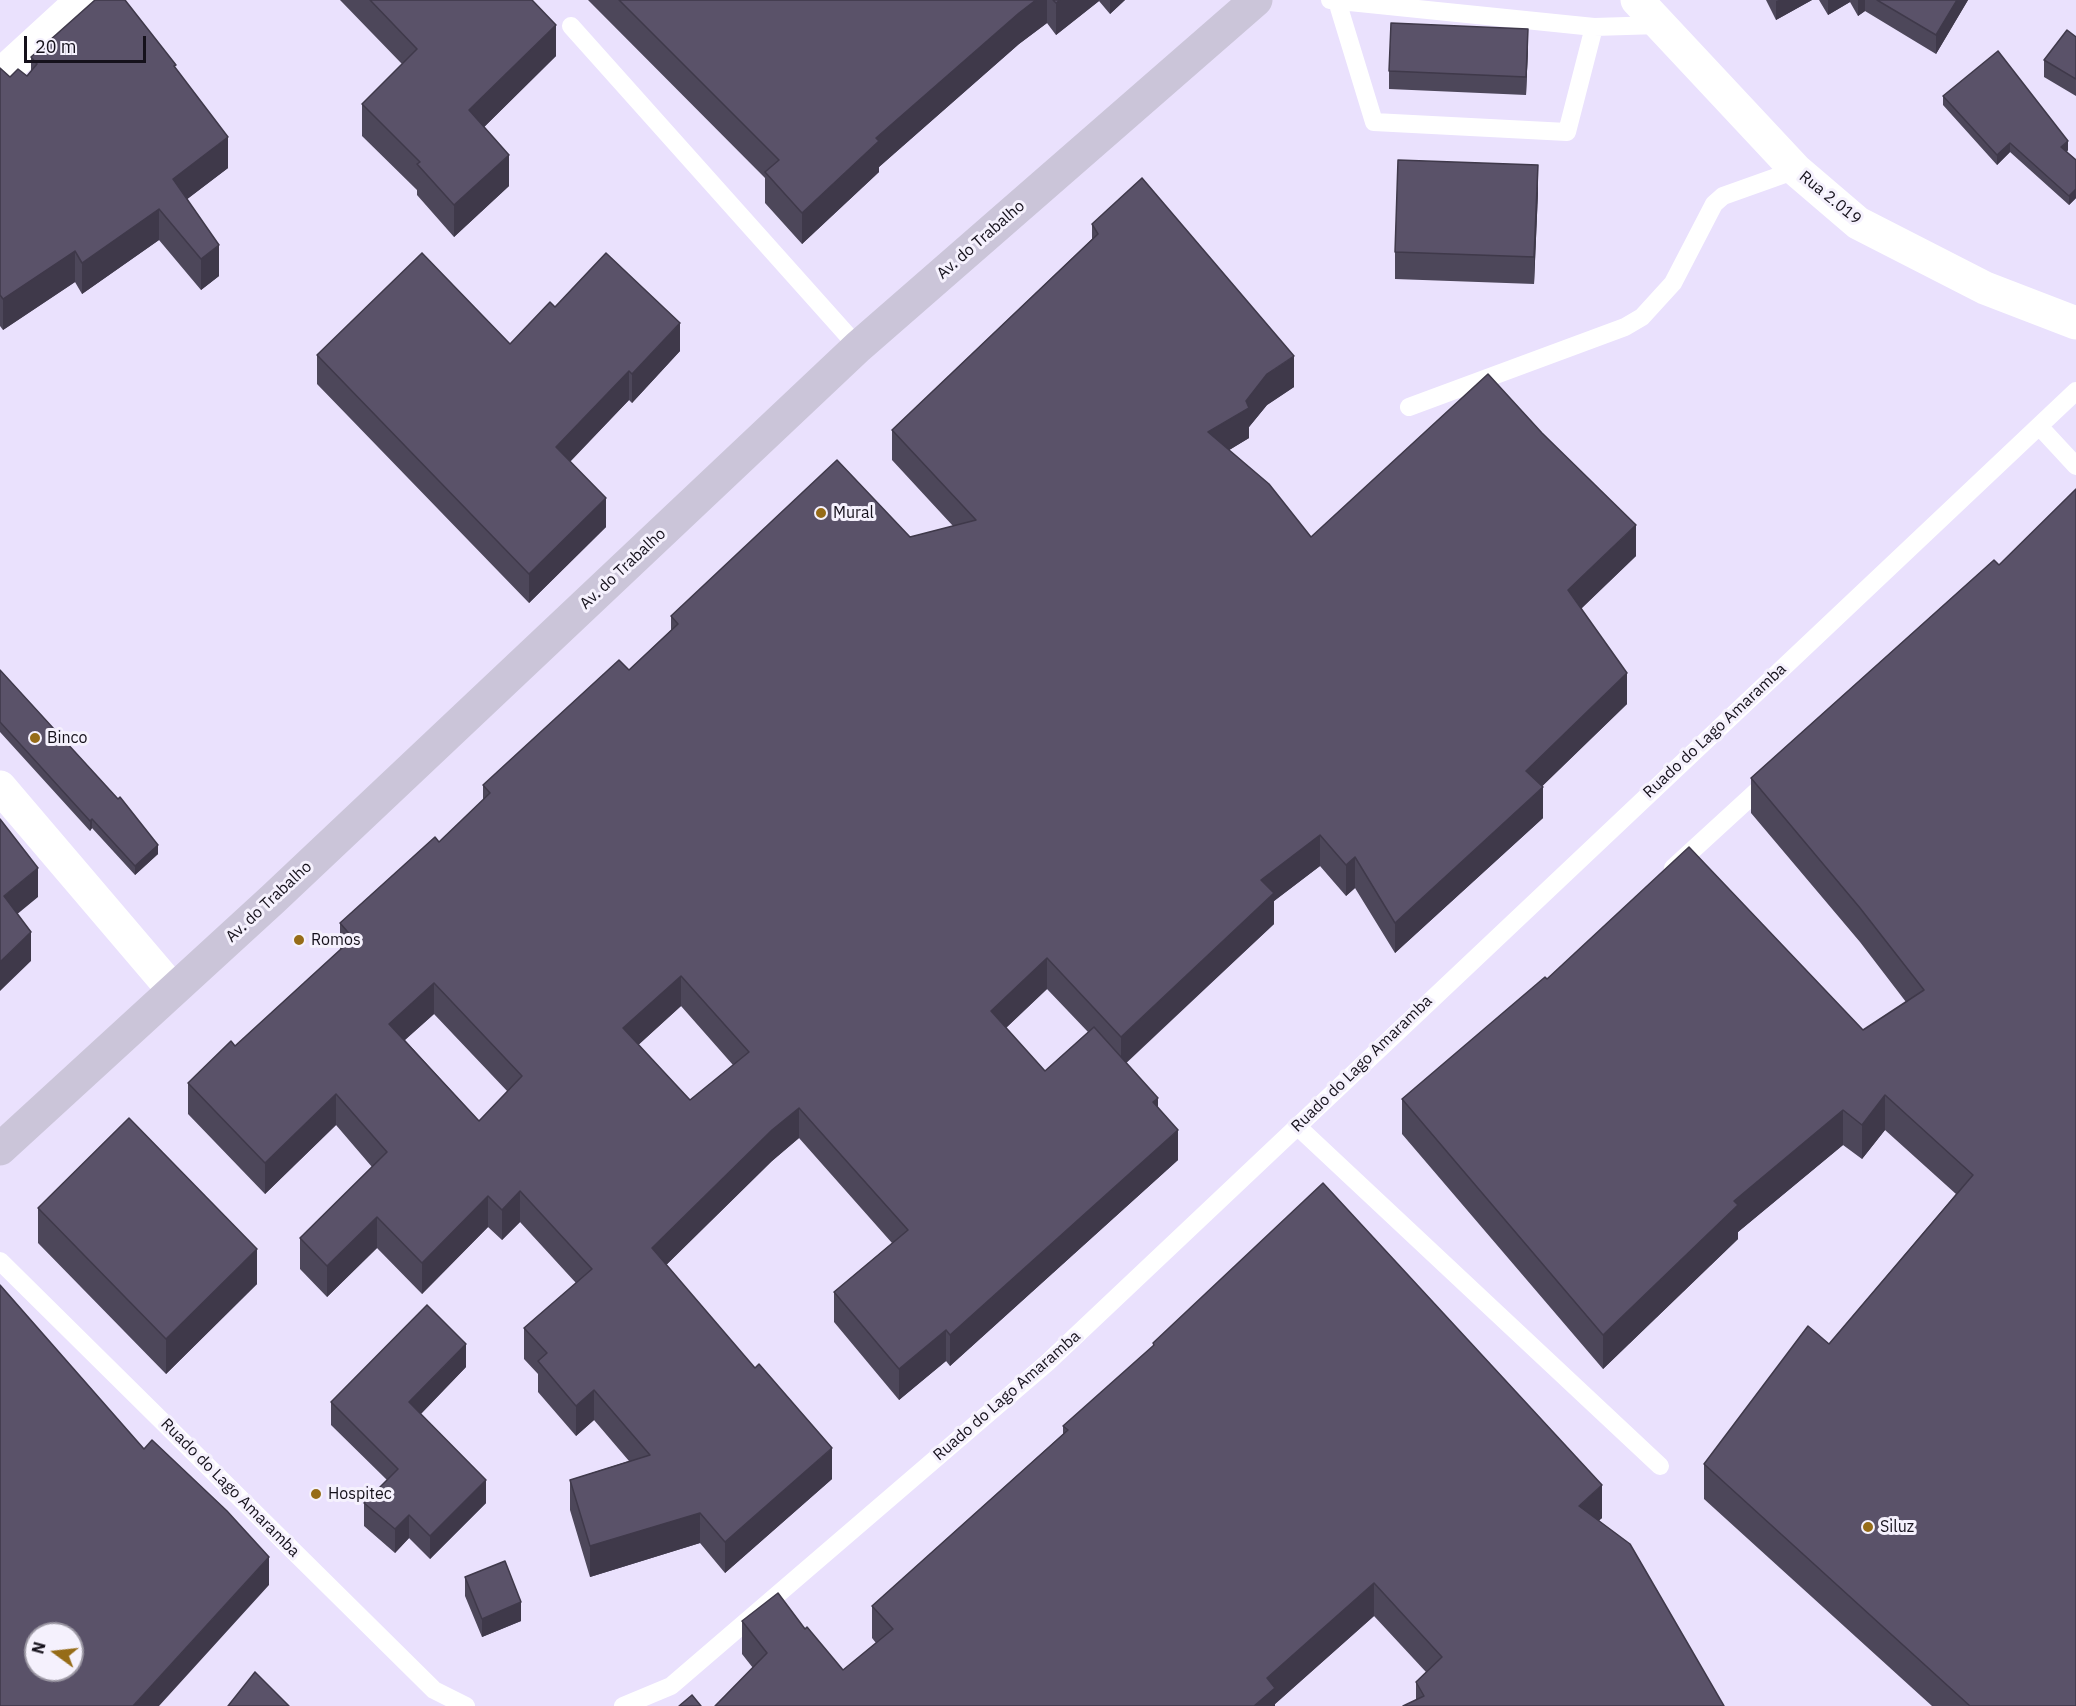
<!DOCTYPE html>
<html>
<head>
<meta charset="utf-8">
<style>
  body { margin:0 }
  #map { position:relative; width:2076px; height:1706px; overflow:hidden; background:#eae1fd; font-family:"IBM Plex Sans",sans-serif }
  canvas { display:block }
  .north { position:absolute; left:24px; top:1622px; width:60px; height:60px; box-sizing:border-box; background:#f5f1fd; border:2px solid #9b97a3; border-radius:50%; rotate:285deg; font-size:16px; font-weight:700; line-height:24px; text-align:center; color:#15111b }
  .north::after { content:''; display:block; margin:auto; width:21px; height:27px; background:#966c18; clip-path:polygon(50% 0,100% 100%,50% 72%,0 100%) }
  .scale { position:absolute; left:24px; top:36px; width:122px; height:27px; box-sizing:border-box; border:3px solid #15111b; border-top:0; padding-left:8px; font-size:18px; line-height:21px; white-space:nowrap; color:#15111b; -webkit-text-stroke:4px #f5f1fd; paint-order:stroke }
</style>
</head>
<body>
<div id="map">
<canvas width="2076" height="1706"></canvas>
<div class="north">N</div>
<div class="scale">20 m</div>
</div>
<script>
const c = document.querySelector('canvas').getContext('2d');
c.lineJoin = 'round';
const toPath = rows => new Path2D(rows.map(r => 'M' + r).join(''));
function trace(path, color, width, dash) { c.strokeStyle = color; c.lineWidth = width; c.lineCap = dash ? 'butt' : 'round'; c.setLineDash(dash || []); c.stroke(path); }
function paint(path, color) { c.fillStyle = color; c.fill(path, 'evenodd'); }
function write(font, color, halo, rows, align = 'center') {
  c.font = font + ' "IBM Plex Sans",sans-serif'; c.lineWidth = 6; c.setLineDash([]); c.textBaseline = 'middle'; c.strokeStyle = halo; c.fillStyle = color; for (const [text, x, y, turn = 0] of rows) {
    c.save(); c.translate(x, y); c.rotate((+turn || 0) * Math.PI / 180); c.textAlign = isNaN(turn) ? turn : align; if (halo) c.strokeText(text, 0, 0); c.fillText(text, 0, 0); c.restore();
  }
}
trace(toPath([
  [1330,0,1594,27,1659,25],
  [1337,1,1374,122,1567,132,1594,27],
  [571,26,858,347],
  [1409,407,1625,327,1642,317,1673,283,1714,204,1723,196,1796,170],
  [2039,426,2076,466],
  [1673,868,1768,781],
  [1297,1126,1660,1466],
  [0,1261,434,1690,466,1706],
  [623,1706,671,1686,1047,1363,2076,391]
]), '#fff', 18);
trace(toPath([
  [0,75,82,0],
  [0,787,173,990]
]), '#fff', 33);
trace(toPath([
  [1637,0,1796,170,1858,223,1985,288,2076,323]
]), '#fff', 33);
trace(toPath([
  [0,1149,273,899,858,347,1256,0]
]), '#cbc5d9', 33);
paint(toPath([
  [340,0,532,0,556,56,484,127,509,186,454,237,417,195,417,190,362,136,362,104,402,64],
  [588,0,1125,0,1110,14,1099,1,1056,35,1047,23,1019,44,879,167,879,172,802,244,765,203,765,178],
  [1766,0,1812,0,1776,20],
  [1819,0,1968,0,1936,54,1865,11,1858,16,1850,2,1828,15],
  [2076,37,2076,96,2044,77,2044,60],
  [1528,48,1526,95,1389,89,1389,71],
  [31,57,176,69,228,168,187,199,219,276,201,290,159,240,82,294,75,282,3,330,0,326,0,68,10,77,27,76,31,71],
  [1943,96,2068,150,2067,152,2076,160,2076,198,2069,205,2010,152,1997,165,1943,105],
  [1538,192,1534,284,1395,279,1395,252],
  [1092,224,1294,387,1267,405,1249,427,1249,438,1229,450,1311,537,1636,556,1581,609,1627,704,1542,786,1543,818,1395,953,1355,888,1346,896,1320,866,1274,901,1274,924,1126,1062,1158,1107,1178,1160,950,1366,946,1361,899,1400,834,1322,834,1292,892,1243,799,1138,772,1161,666,1265,832,1479,725,1573,700,1543,590,1577,570,1510,570,1480,629,1461,594,1420,576,1436,538,1392,538,1374,524,1359,524,1328,576,1283,520,1222,502,1240,488,1227,422,1294,377,1248,327,1297,300,1269,300,1238,372,1167,336,1125,265,1194,188,1114,188,1083,235,1046,340,950,340,923,439,842,483,801,483,785,629,670,671,630,671,616,910,537,953,526,892,460,892,430,1092,239],
  [1047,989,1088,1032,1045,1071,1006,1028],
  [681,1006,733,1065,690,1100,638,1045],
  [434,1014,508,1092,479,1121,405,1040],
  [510,344,680,351,632,403,629,400,570,462,606,527,529,603,317,384,317,355],
  [1994,560,2076,1706,1932,1706,1704,1499,1704,1464,1829,1344,1956,1194,1885,1130,1862,1159,1843,1145,1738,1232,1738,1239,1603,1369,1402,1134,1402,1099,1547,979,1863,1030,1906,1002,1860,942,1751,813,1751,778],
  [0,670,158,854,135,875,92,828,90,831,0,732],
  [38,1208,257,1284,166,1374,38,1243],
  [1153,1343,1602,1518,1599,1520,1724,1706,1416,1700,1416,1682,1426,1672,1374,1616,1275,1704,1275,1706,753,1668,742,1654,742,1621,805,1629,843,1670,876,1643,872,1638,872,1606,1063,1434,1063,1426,1153,1347],
  [466,1367,421,1414,486,1503,430,1559,409,1538,395,1553,364,1526,364,1503,387,1480,331,1425,331,1402],
  [465,1577,521,1621,482,1637,465,1596]
]), '#4d475a');
paint(toPath([
  [1036,0,1047,0,1047,23,1019,44,879,167,879,172,802,244,802,213,876,138,1019,13],
  [1060,0,1099,0,1099,1,1056,35,1056,3],
  [1110,0,1125,0,1110,14],
  [1779,0,1812,0,1776,20,1776,1],
  [1828,0,1850,0,1850,2,1828,15],
  [1858,0,1865,0,1865,11,1858,16],
  [1957,0,1968,0,1936,54,1936,35],
  [556,25,556,56,469,142,469,110],
  [1528,29,1528,48,1526,95,1526,77],
  [228,137,228,168,173,210,173,179],
  [2068,141,2068,150,2061,156,2061,147],
  [2010,143,2010,152,1997,165,1997,155],
  [509,155,509,186,454,237,454,205],
  [1538,165,1538,192,1534,284,1534,257],
  [2076,189,2076,198,2069,205,2069,196],
  [159,209,159,240,82,294,82,263],
  [219,245,219,276,201,290,201,259],
  [75,251,75,282,3,330,3,299],
  [680,323,680,351,632,403,632,374],
  [1294,356,1294,387,1267,405,1249,427,1249,438,1208,463,1208,432,1246,401,1267,374],
  [629,371,629,400,556,476,556,447],
  [606,498,606,527,529,603,529,574],
  [1636,525,1636,556,1568,621,1568,590],
  [1627,673,1627,704,1526,802,1526,771],
  [1543,787,1543,818,1395,953,1395,923],
  [92,819,92,828,90,831,90,821],
  [1320,835,1320,866,1274,901,1274,924,1121,1068,1121,1037,1261,880],
  [158,845,158,854,135,875,135,866],
  [1355,857,1355,888,1346,896,1346,865],
  [38,868,38,897,4,925,4,896],
  [31,932,31,961,0,991,0,962],
  [1047,958,1047,989,991,1042,991,1011],
  [681,976,681,1006,623,1059,623,1028],
  [434,983,434,1014,389,1054,389,1024],
  [336,1094,336,1125,265,1194,265,1163],
  [1885,1095,1885,1130,1862,1159,1862,1125],
  [1158,1098,1158,1128,1153,1102],
  [799,1108,799,1138,772,1161,652,1279,652,1248,772,1130],
  [1843,1110,1843,1145,1738,1232,1738,1239,1603,1369,1603,1335,1734,1201],
  [1178,1130,1178,1160,950,1366,950,1335],
  [520,1191,520,1222,502,1240,502,1210],
  [488,1196,488,1227,422,1294,422,1263],
  [377,1217,377,1248,327,1297,327,1266],
  [257,1249,257,1284,166,1374,166,1339],
  [946,1330,946,1361,899,1400,899,1369],
  [466,1344,466,1367,409,1426,409,1402],
  [594,1390,594,1420,576,1436,576,1406],
  [832,1448,832,1479,725,1573,725,1542],
  [486,1480,486,1503,430,1559,430,1536],
  [1602,1485,1602,1518,1579,1539,1579,1506],
  [700,1513,700,1543,590,1577,590,1546],
  [409,1515,409,1538,395,1553,395,1529],
  [269,1557,269,1585,159,1706,133,1706],
  [1374,1583,1374,1616,1275,1704,1275,1706,1254,1706,1267,1678],
  [521,1602,521,1621,482,1637,482,1619]
]), '#3f394a');
const building = toPath([
  [95,0,125,0,176,65,174,66,228,137,173,179,219,245,201,259,159,209,82,263,75,251,3,299,0,295,0,68,10,77,18,69,27,76,37,64,31,57,95,0],
  [370,0,532,0,556,25,469,110,509,155,454,205,417,164,420,162,362,104,417,49,370,0],
  [619,0,1036,0,1019,13,876,138,879,141,802,213,765,172,779,160,619,0],
  [1053,0,1060,0,1056,3,1053,0],
  [1877,0,1957,0,1936,35,1877,0],
  [1391,23,1528,29,1526,77,1389,71,1391,23],
  [2067,30,2076,37,2076,79,2044,60,2067,30],
  [1998,51,2068,141,2061,147,2076,160,2076,189,2069,196,2010,143,1997,155,1943,96,1998,51],
  [1398,160,1538,165,1534,257,1395,252,1398,160],
  [1142,178,1294,356,1267,374,1246,401,1249,408,1208,432,1269,484,1311,537,1488,374,1542,433,1636,525,1568,590,1627,673,1526,771,1543,787,1395,923,1355,857,1346,865,1320,835,1261,880,1274,893,1121,1037,1047,958,991,1011,1045,1071,1094,1027,1158,1098,1153,1102,1178,1130,950,1335,946,1330,899,1369,834,1292,908,1230,799,1108,772,1130,652,1248,755,1368,759,1364,832,1448,725,1542,700,1513,590,1546,570,1480,650,1455,594,1390,576,1406,538,1361,547,1353,524,1328,592,1269,520,1191,502,1210,488,1196,422,1263,377,1217,327,1266,300,1238,387,1152,336,1094,265,1163,188,1083,231,1041,235,1046,353,938,340,923,435,837,439,842,490,793,483,785,619,660,629,670,678,624,671,616,837,460,910,537,976,520,892,430,1098,234,1092,224,1142,178],
  [681,976,749,1052,690,1100,623,1028,681,976],
  [434,983,522,1076,479,1121,389,1024,434,983],
  [422,253,510,344,550,302,555,307,606,253,680,323,632,374,629,371,556,447,606,498,529,574,317,355,422,253],
  [2076,489,2076,1706,1970,1706,1704,1464,1808,1326,1829,1344,1973,1175,1885,1095,1862,1125,1843,1110,1734,1201,1738,1205,1603,1335,1402,1099,1545,977,1547,979,1689,847,1863,1030,1924,990,1860,908,1751,778,1994,560,1999,565,2076,489],
  [0,670,118,799,120,797,158,845,135,866,92,819,90,821,0,722,0,670],
  [0,819,38,868,4,896,31,932,0,962,0,819],
  [129,1118,257,1249,166,1339,38,1208,129,1118],
  [1323,1183,1602,1485,1579,1506,1630,1544,1724,1706,1403,1706,1424,1696,1416,1682,1442,1657,1374,1583,1267,1678,1275,1688,1254,1706,715,1706,767,1653,742,1621,778,1593,805,1629,807,1627,843,1670,893,1629,872,1606,1068,1430,1063,1426,1154,1345,1153,1343,1323,1183],
  [0,1285,144,1449,152,1440,227,1511,269,1557,133,1706,0,1706,0,1285],
  [36,1634,72,1634,72,1670,36,1670,36,1634],
  [427,1305,466,1344,409,1402,486,1480,430,1536,409,1515,395,1529,364,1503,398,1469,331,1402,427,1305],
  [505,1561,521,1602,482,1619,465,1577,505,1561],
  [255,1672,289,1706,228,1706,255,1672],
  [692,1695,701,1706,679,1706,692,1695]
]);
paint(building, '#5a5269');
trace(building, '#3f394a', 1.5);
for (const [x, y, r, color] of [
  [821,513,6,"#966c18"],
  [35,738,6,"#966c18"],
  [299,940,6,"#966c18"],
  [316,1494,6,"#966c18"],
  [1868,1527,6,"#966c18"]
]) { const dot = new Path2D(); dot.arc(x, y, r, 0, 2 * Math.PI); c.fillStyle = color; c.fill(dot); trace(dot, '#f5f1fd', 2); }
write('16px', '#15111b', '#f5f1fd', [
  ["Rua 2.019",1830,198,39],
  ["Av. do Trabalho",981,240,-41],
  ["Av. do Trabalho",623,569,-43],
  ["Ruado do Lago Amaramba",1715,731,-43],
  ["Av. do Trabalho",269,902,-43],
  ["Ruado do Lago Amaramba",1362,1064,-44],
  ["Ruado do Lago Amaramba",1007,1396,-41],
  ["Ruado do Lago Amaramba",230,1488,45]
]);
write('16px', '#15111b', '#f5f1fd', [
  ["Mural",833,513],
  ["Binco",47,738],
  ["Romos",311,940],
  ["Hospitec",328,1494],
  ["Siluz",1880,1527]
], 'left');
</script>
</body>
</html>
